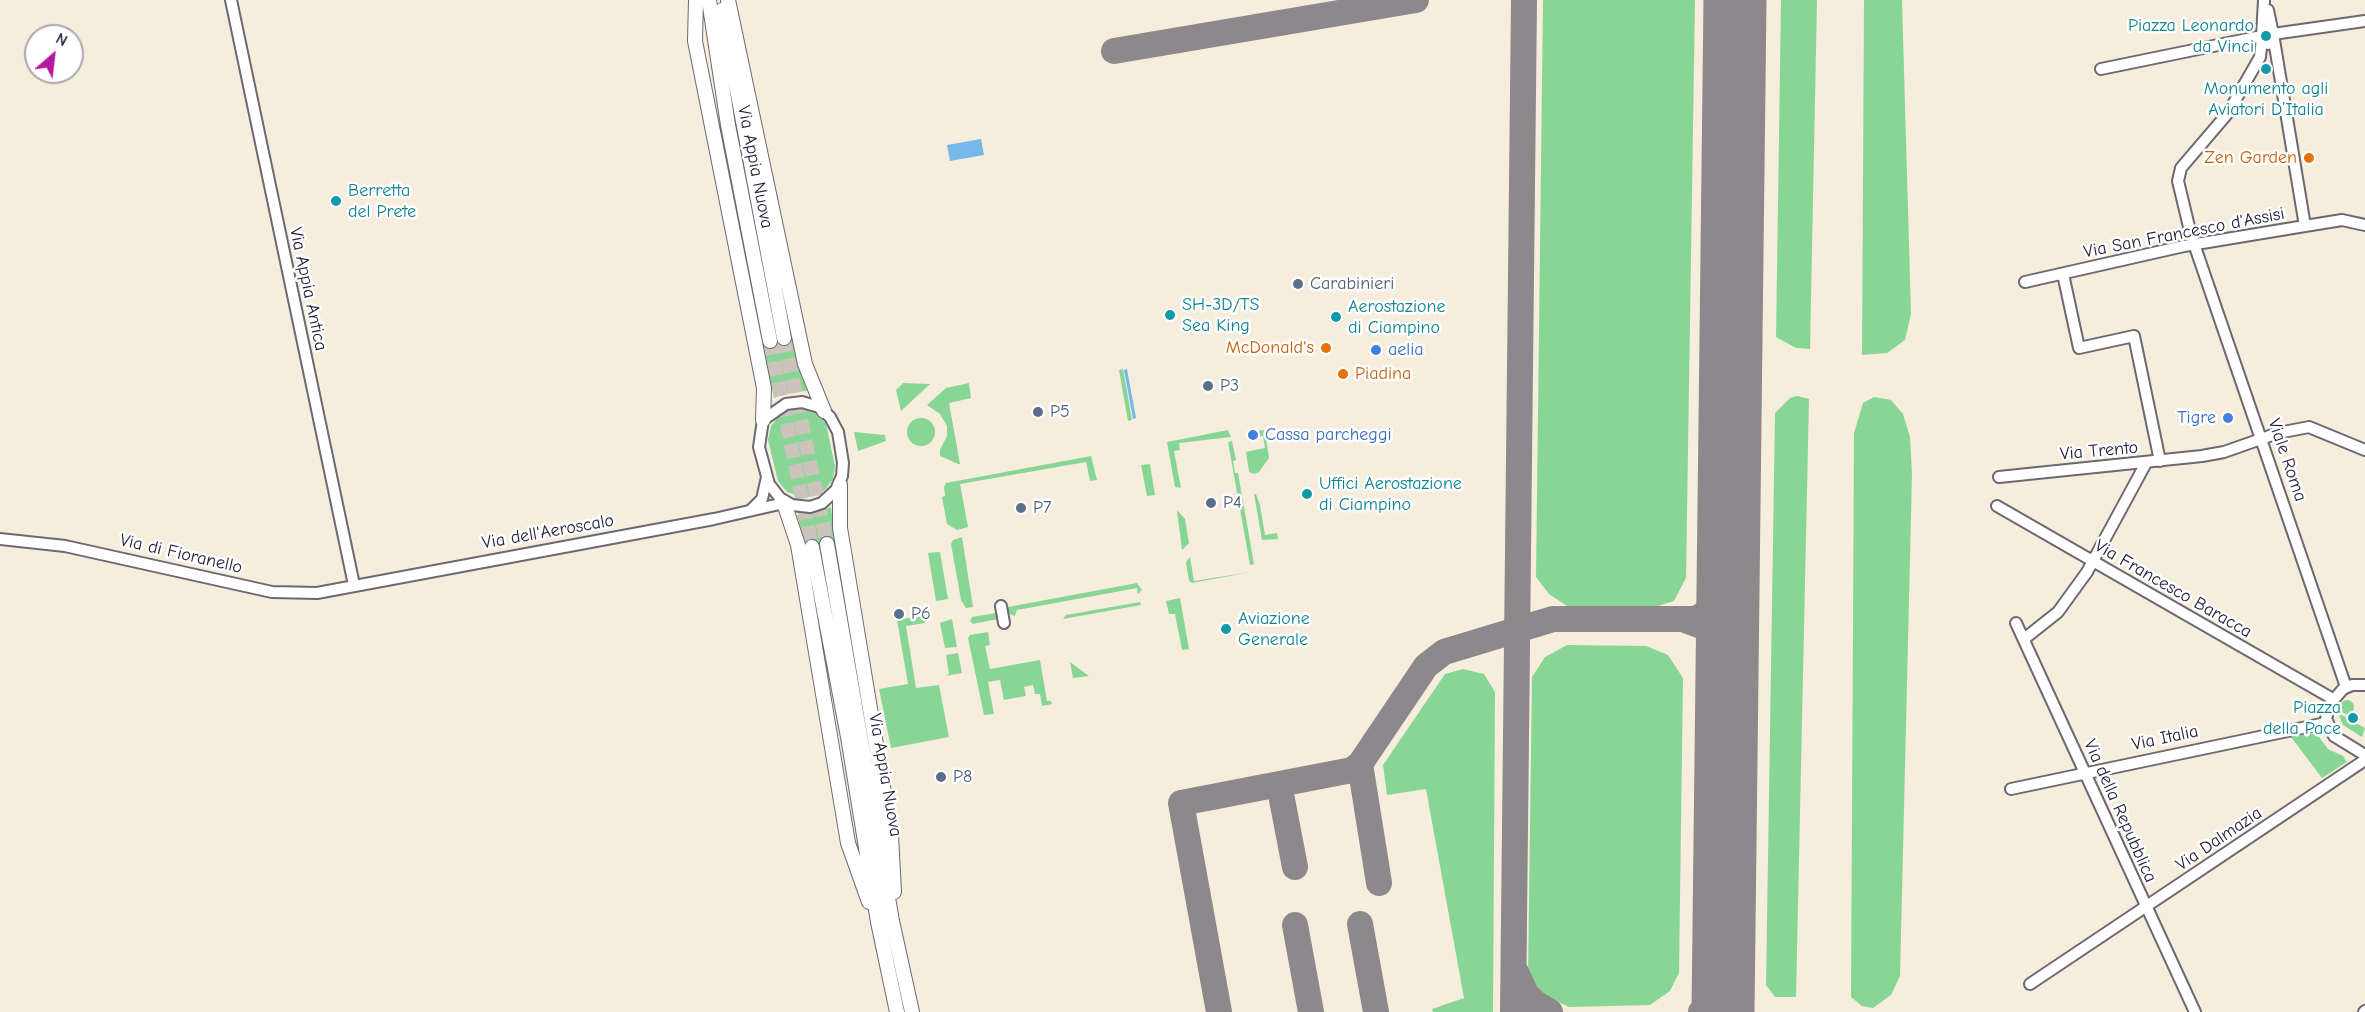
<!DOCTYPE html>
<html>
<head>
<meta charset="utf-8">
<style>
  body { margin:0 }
  #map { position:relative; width:2365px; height:1012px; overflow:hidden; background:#f7eddc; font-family:"Comic Neue",sans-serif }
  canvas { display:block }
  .north { position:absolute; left:24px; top:24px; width:60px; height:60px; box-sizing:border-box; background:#fff; border:2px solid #a7a7b1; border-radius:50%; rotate:28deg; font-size:16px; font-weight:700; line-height:24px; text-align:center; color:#22223b }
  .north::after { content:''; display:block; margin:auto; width:21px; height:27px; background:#b5179e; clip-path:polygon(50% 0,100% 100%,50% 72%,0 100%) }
</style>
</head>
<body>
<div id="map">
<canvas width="2365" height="1012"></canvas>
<div class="north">N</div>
</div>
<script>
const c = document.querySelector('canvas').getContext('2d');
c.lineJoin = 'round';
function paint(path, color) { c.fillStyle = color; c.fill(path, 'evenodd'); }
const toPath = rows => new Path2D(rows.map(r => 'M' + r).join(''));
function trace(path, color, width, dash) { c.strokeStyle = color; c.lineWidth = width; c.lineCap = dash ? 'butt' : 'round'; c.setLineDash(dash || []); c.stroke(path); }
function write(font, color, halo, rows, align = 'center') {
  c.font = font + ' "Comic Neue",sans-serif'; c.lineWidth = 5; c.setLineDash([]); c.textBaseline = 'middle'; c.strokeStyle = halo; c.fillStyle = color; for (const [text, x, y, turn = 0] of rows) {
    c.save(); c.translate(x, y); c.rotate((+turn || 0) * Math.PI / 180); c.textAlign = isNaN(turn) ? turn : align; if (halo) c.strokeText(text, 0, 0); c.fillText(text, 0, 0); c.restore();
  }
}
paint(toPath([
  [1543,0,1695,0,1686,578,1674,601,1652,608,1567,606,1549,594,1536,577],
  [1781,0,1817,0,1810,349,1796,348,1776,337],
  [1864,0,1902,0,1911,314,1905,340,1887,353,1862,355],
  [792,336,807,391,789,392,774,398,763,343],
  [1123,369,1132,420,1128,421,1119,370],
  [903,383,930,384,901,411,896,390],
  [969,383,971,398,949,403,960,464,958,464,940,456,940,450,947,436,947,426,940,414,927,405,946,388],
  [1797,396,1809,399,1796,997,1775,997,1766,985,1775,413,1790,398],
  [1874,397,1891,400,1903,414,1910,437,1912,474,1900,976,1891,995,1873,1008,1862,1006,1851,997,1854,433,1863,403],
  [798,408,817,414,826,424,835,466,833,479,825,490,806,498,787,492,778,481,768,440,771,426,779,416],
  '907 432a14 14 0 1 1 28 0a14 14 0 1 1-28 0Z',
  [1228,430,1231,437,1179,443,1180,450,1174,451,1181,488,1175,487,1167,442],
  [1265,430,1269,458,1259,472,1254,474,1249,472,1246,452,1265,448,1263,436,1257,437,1256,431],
  [854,432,885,435,886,441,858,451],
  [1232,441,1236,460,1233,461,1235,473,1238,473,1254,564,1250,565,1228,442],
  [1091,456,1097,480,1090,481,1086,462,960,484,968,527,957,530,947,524,942,497,945,496,944,487,946,483],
  [1150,464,1155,495,1147,496,1141,465],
  [1254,494,1256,494,1260,505,1265,535,1277,533,1278,539,1262,540],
  [831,507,835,539,805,545,797,515,815,514],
  [1177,510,1185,519,1189,543,1182,550],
  [962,537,973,607,966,608,961,600,951,544,953,540],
  [940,552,948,599,936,601,928,553],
  [1190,557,1194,581,1251,572,1192,583,1189,581,1186,562],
  [1137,583,1142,590,1138,594,1137,588,1017,610,1015,616,1007,613,1008,607],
  [1180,598,1189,649,1182,650,1175,614,1169,614,1166,601],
  [1140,602,1141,605,1063,619,1066,615],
  [996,613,998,619,973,624,970,621,972,617],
  [924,615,925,623,906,626,916,688,939,685,949,737,891,748,879,689,908,684,897,620],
  [952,619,957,647,945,648,940,623,936,624],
  [988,632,990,645,985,646,990,669,1040,660,1047,701,1051,701,1052,704,1042,706,1040,694,1035,694,1033,685,1024,687,1026,696,1004,700,1000,680,988,682,994,714,984,715,968,638,970,635],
  [1567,645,1646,646,1668,655,1683,678,1679,973,1670,991,1650,1005,1569,1007,1544,995,1528,976,1532,677,1545,657],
  [958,653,962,673,945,676,949,674,946,655],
  [1070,662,1089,676,1073,678],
  [1463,669,1484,674,1495,692,1493,1012,1433,1012,1432,1009,1464,998,1426,789,1387,795,1383,765,1445,674],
  '2340 707a7 7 0 1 1 14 0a7 7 0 1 1-14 0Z',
  [2338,713,2365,728,2362,737,2343,725],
  [2316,733,2328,749,2343,756,2347,762,2322,778,2291,737]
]), '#88d695');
paint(toPath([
  [981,139,984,155,950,161,947,145],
  [1127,369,1136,418,1133,419,1124,370]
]), '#74b9ea');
trace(toPath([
  [1114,51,1416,0],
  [1688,621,1707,628,1721,643,1726,673],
  [1360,764,1379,883],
  [1279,784,1295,867],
  [1360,924,1376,1012],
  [1295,925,1311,1012],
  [1514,968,1526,994,1535,1003,1550,1012],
  [1219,1012,1181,803,1352,770,1360,764,1426,666,1444,652,1553,619,1696,619,1716,607,1726,590,1728,573],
  [1513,1012,1524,0],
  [1701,1012,1717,996,1723,975]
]), '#8c888c', 26);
trace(toPath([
  [1723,1012,1735,0]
]), '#8c888c', 63);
trace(toPath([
  [784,338,827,544],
  [770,341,812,547]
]), '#ccc4bc', 14, [14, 7]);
const minor = toPath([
  [231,0,354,585],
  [2268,10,2273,34,2274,38,2268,44,2262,36,2268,32,2273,34,2365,21],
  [2262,38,2260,57,2228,113,2181,168,2178,181,2191,235,2346,687],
  [2274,40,2305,226],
  [2101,69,2262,36,2264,0],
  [2063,274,2079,348,2134,336,2160,461],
  [2025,282,2184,246,2305,226,2342,220,2365,225],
  [802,402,819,407,830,417,838,432,843,463,842,476,836,490,822,503,810,507,792,505,780,498,769,484,759,447,763,420,786,404,802,402],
  [1999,477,2202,456,2224,452,2278,433,2309,427,2365,450],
  [1997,506,2333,699],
  [751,510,762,499,767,477],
  [0,539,65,546,272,592,317,593,714,519,784,503],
  [1001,606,1004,623],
  [2016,623,2195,1012],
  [2024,639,2058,612,2087,572,2146,463],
  [2365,685,2352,685,2343,689,2330,704,2326,719,2334,736,2365,755],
  [2011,789,2326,723],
  [2030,984,2365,760],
  [2364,1012,2365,1011]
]);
const major = toPath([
  [696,0,695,41,764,388,763,420],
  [709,0,728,125,770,341],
  [728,0,805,364,824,411],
  [722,10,784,338],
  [840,485,840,528,891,835,894,892],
  [784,503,798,545,848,843,869,902],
  [827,544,892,921,912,1012],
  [812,547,848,737,878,922,897,1012]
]);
trace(minor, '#6d6973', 14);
trace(major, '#6d6973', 16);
trace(minor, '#fff', 10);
trace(major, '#fff', 14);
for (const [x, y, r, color] of [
  [2266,36,6,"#0f9aa8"],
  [2266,69,6,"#0f9aa8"],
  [2309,158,6,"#e8710a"],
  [336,201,6,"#0f9aa8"],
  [1298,284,6,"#5c6f8a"],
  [1170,315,6,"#0f9aa8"],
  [1336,317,6,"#0f9aa8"],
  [1326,348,6,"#e8710a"],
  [1376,350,6,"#3f7fe0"],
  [1343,374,6,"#e8710a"],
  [1208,386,6,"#5c6f8a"],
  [1038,412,6,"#5c6f8a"],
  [2228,418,6,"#3f7fe0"],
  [1253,435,6,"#3f7fe0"],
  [1307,494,6,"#0f9aa8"],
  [1211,503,6,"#5c6f8a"],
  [1021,508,6,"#5c6f8a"],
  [899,614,6,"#5c6f8a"],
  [1226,629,6,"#0f9aa8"],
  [2353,718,6,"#0f9aa8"],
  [941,777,6,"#5c6f8a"]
]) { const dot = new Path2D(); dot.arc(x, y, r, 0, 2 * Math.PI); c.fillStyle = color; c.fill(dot); trace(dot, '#fff', 2); }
write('18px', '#0d838f', '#fff', [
  ["Piazza Leonardo",2254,26,"right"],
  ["da Vinci",2254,47,"right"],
  ["Monumento agli",2266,89,"center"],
  ["Aviatori D’Italia",2266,110,"center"],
  ["Berretta",348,191],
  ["del Prete",348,212],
  ["SH-3D/TS",1182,305],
  ["Sea King",1182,326],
  ["Aerostazione",1348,307],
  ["di Ciampino",1348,328],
  ["Uffici Aerostazione",1319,484],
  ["di Ciampino",1319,505],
  ["Aviazione",1238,619],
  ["Generale",1238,640],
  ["Piazza",2341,708,"right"],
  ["della Pace",2341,729,"right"]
], 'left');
write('18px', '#c56008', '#fff', [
  ["Zen Garden",2297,158],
  ["McDonald's",1314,348],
  ["Piadina",1355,374,"left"]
], 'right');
write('18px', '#22223b', '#fff', [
  ["Via Appia Nuova",755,167,79],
  ["Via San Francesco d'Assisi",2184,233,-11],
  ["Via Appia Antica",308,289,78],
  ["Via Trento",2099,451,-5],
  ["Viale Roma",2287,460,71],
  ["Via dell'Aeroscalo",548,532,-10],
  ["Via di Fioranello",181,554,13],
  ["Via Francesco Baracca",2173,589,30],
  ["Via Italia",2165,738,-12],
  ["Via Appia Nuova",885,775,80],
  ["Via della Repubblica",2120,811,66],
  ["Via Dalmazia",2219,839,-34]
]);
write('18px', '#4e5e75', '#fff', [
  ["Carabinieri",1310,284],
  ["P3",1220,386],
  ["P5",1050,412],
  ["P4",1223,503],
  ["P7",1033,508],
  ["P6",911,614],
  ["P8",953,777]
], 'left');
write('18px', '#366cbe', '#fff', [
  ["aelia",1388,350],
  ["Tigre",2216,418,"right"],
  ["Cassa parcheggi",1265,435]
], 'left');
</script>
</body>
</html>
